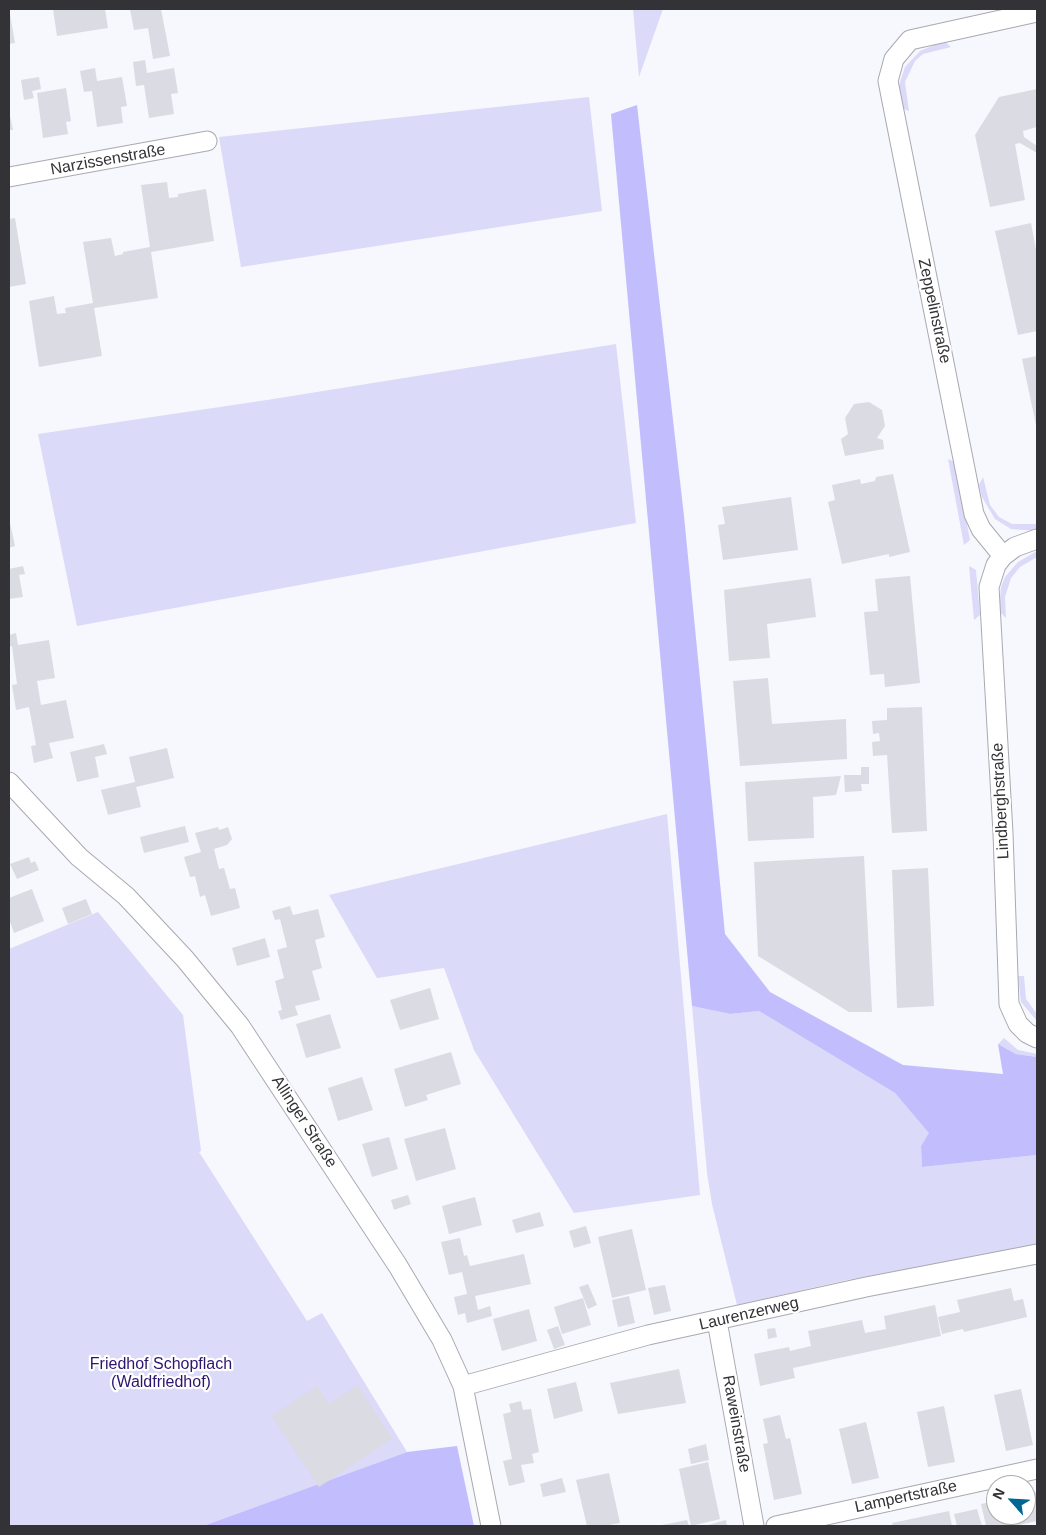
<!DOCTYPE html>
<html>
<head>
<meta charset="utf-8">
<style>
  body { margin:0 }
  #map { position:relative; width:1046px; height:1535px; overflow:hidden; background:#f7f7fe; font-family:Helvetica,sans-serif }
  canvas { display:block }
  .frame { position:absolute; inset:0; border:10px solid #333337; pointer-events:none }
  .north { position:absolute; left:986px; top:1475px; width:50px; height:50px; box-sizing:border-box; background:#fff; border:1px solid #adadaf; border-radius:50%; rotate:296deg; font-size:14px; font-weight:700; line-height:20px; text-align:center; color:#333337 }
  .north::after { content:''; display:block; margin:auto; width:18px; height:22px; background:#006795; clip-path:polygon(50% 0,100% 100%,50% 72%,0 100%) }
</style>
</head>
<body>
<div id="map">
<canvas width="1046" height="1535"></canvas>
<div class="frame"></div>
<div class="north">N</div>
</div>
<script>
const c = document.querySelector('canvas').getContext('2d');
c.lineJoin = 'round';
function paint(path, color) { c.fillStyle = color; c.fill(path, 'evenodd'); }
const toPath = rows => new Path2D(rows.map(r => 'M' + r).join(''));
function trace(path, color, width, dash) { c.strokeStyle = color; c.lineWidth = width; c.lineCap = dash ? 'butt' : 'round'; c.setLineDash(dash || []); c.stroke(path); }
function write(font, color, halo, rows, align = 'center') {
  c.font = font + ' Helvetica,sans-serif'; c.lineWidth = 4.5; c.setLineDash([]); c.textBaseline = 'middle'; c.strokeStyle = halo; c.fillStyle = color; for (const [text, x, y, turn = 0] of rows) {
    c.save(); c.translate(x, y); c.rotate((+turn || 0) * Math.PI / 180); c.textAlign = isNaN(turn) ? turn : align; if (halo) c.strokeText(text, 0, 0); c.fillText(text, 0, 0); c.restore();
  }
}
paint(toPath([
  [633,9,663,9,639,77],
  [944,41,951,47,923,54,915,61,905,82,909,111,901,108,899,85,905,67,920,51],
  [589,97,602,211,241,267,219,137],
  [616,344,636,523,77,626,38,434,267,400],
  [948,459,955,462,970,540,964,545],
  [983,477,990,505,999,517,1012,524,1037,524,1037,531,1011,529,995,519,982,497,979,485],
  [1037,551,1037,557,1020,567,1011,578,1005,597,1006,618,999,611,1001,587,1005,577,1018,562],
  [969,566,976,570,980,615,974,620],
  [667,814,700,1195,574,1213,474,1050,444,968,377,978,329,895],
  [98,912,183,1015,201,1151,199,1152,307,1321,322,1313,407,1452,203,1526,9,1526,9,949],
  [1018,976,1024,976,1026,999,1037,1014,1037,1021,1021,1002],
  [692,1006,730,1014,759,1011,895,1093,930,1133,921,1146,922,1167,1037,1155,1037,1245,842,1281,737,1305,712,1204,707,1173],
  [1004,1038,1018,1050,1037,1054,1037,1057,1016,1054,998,1044]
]), '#dbdaf8');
paint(toPath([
  [637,105,684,516,725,934,770,992,903,1065,1003,1074,998,1044,1016,1054,1037,1057,1037,1155,922,1167,921,1146,929,1133,895,1093,759,1011,730,1014,692,1006,611,114],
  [457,1446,474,1526,203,1526,407,1452]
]), '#c2befd');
paint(toPath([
  [53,9,105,9,108,28,57,36],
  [130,9,161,9,170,56,153,59,148,28,134,30],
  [10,14,15,43,9,44,9,15],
  [145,60,147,73,174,68,178,93,171,94,174,114,149,118,144,85,136,86,133,62],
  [95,68,97,81,122,77,127,106,121,107,123,123,97,127,92,91,84,92,80,71],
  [39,77,41,89,32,91,34,98,24,100,21,80],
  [66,88,71,121,66,122,68,134,43,138,37,93],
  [1037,89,1037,127,1023,131,1024,137,1037,146,1037,153,1020,143,1015,144,1025,200,990,207,975,135,999,97],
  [9,111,13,130,9,130],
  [167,182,169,198,178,197,178,194,206,189,214,241,151,252,158,298,94,308,102,356,39,367,29,301,54,296,57,314,66,313,65,308,93,303,83,242,111,238,115,256,123,254,123,252,150,247,141,185],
  [15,218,26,284,9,287,9,219],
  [1031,223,1037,255,1037,331,1018,335,995,231],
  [1037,356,1037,425,1036,425,1022,359],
  [869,402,882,410,885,426,877,438,883,440,884,449,845,456,841,439,848,434,845,418,854,404],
  [893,474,910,552,889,557,889,554,842,564,828,502,835,500,832,485,860,479,861,484,875,481,876,477],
  [791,497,798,550,723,560,718,525,725,524,722,507],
  [9,518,15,546,9,548],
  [23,566,25,574,19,575,23,597,9,599,9,569],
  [910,576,920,683,885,687,884,674,870,675,864,612,878,611,875,579],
  [811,578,816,617,767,624,770,658,729,661,724,590],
  [16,633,18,645,49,640,55,678,37,681,41,705,66,700,74,738,49,743,53,758,34,763,31,746,36,745,29,707,16,710,12,685,17,684,12,646,9,647,9,635],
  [768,678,772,724,846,719,847,759,740,766,733,681],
  [922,707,927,831,892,833,887,755,873,756,872,742,880,741,879,733,873,734,872,721,887,720,887,708],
  [104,744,107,754,95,757,99,777,77,782,70,752],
  [167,748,174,778,136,787,141,807,108,815,101,790,135,782,129,757],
  [861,767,869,767,869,784,861,784,862,791,845,792,844,775,861,775],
  [841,776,836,795,813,797,814,838,748,841,745,782],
  [185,826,189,842,144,853,140,837],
  [218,827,219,830,228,827,232,839,227,845,214,849,219,869,224,868,230,889,235,888,240,908,211,916,205,895,200,897,195,876,190,877,184,857,201,852,195,833],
  [864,856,872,1012,849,1012,758,956,754,862],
  [29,857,31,863,35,861,39,870,17,879,10,864],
  [928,868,934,1006,897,1008,892,870],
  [32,889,44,921,14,933,9,919,9,898],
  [86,899,92,914,68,924,62,908],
  [290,906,293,915,318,909,325,937,315,940,322,968,312,971,320,1000,295,1006,298,1015,281,1020,278,1011,282,1010,275,981,284,978,277,950,287,947,280,919,275,920,272,911],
  [265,938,270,957,237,966,232,948],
  [430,988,439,1019,400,1030,390,1000],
  [330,1014,341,1048,306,1058,296,1024],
  [451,1052,461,1084,426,1095,428,1100,405,1107,394,1069],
  [362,1077,373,1110,338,1121,328,1088],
  [445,1128,456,1169,416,1181,404,1139],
  [389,1137,398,1169,372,1177,362,1144],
  [408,1195,411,1204,394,1210,391,1200],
  [475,1197,482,1225,449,1234,442,1206],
  [540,1212,544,1226,516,1233,512,1220],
  [586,1226,591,1243,574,1248,569,1231],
  [632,1229,646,1290,612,1298,598,1237],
  [460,1238,464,1256,467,1255,470,1266,524,1254,531,1284,475,1296,478,1310,490,1306,492,1316,467,1323,465,1313,458,1315,454,1297,467,1294,462,1272,449,1275,441,1242],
  [588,1284,597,1305,588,1309,579,1287],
  [665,1285,671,1311,654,1315,648,1288],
  [1011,1288,1014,1301,1023,1299,1027,1317,964,1332,963,1329,942,1334,938,1317,960,1312,957,1300],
  [629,1296,635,1323,618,1327,612,1300],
  [583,1298,591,1325,562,1334,554,1307],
  [935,1305,941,1336,793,1368,795,1378,760,1386,754,1354,789,1347,790,1351,811,1346,808,1331,862,1320,865,1333,886,1329,884,1316],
  [529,1309,537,1341,502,1351,493,1319],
  [558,1326,565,1345,554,1349,547,1330],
  [775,1328,777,1337,768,1339,767,1329],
  [679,1369,686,1403,618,1414,610,1383],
  [576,1382,583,1411,554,1419,547,1389],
  [358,1385,392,1439,319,1487,272,1416,317,1386,329,1404],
  [1021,1389,1033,1445,1006,1451,994,1395],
  [521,1401,523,1410,531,1409,539,1452,532,1454,534,1463,521,1465,525,1482,509,1486,503,1461,512,1459,503,1414,511,1412,509,1404],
  [944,1406,955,1462,928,1467,917,1412],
  [780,1415,786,1439,790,1438,802,1494,774,1500,763,1444,768,1443,763,1419],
  [866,1422,879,1478,852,1484,839,1429],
  [706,1444,709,1460,691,1464,688,1449],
  [708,1462,720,1519,691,1526,679,1469],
  [609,1473,620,1523,604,1526,587,1526,576,1480],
  [562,1478,566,1492,543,1497,540,1484],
  [1037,1492,1037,1521,1015,1526,986,1526,981,1504,996,1501,996,1515,1026,1515,1026,1494],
  [977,1509,982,1526,957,1526,954,1514],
  [949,1511,952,1526,893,1526,892,1523],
  [687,1520,689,1526,663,1526,662,1525],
  [726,1520,727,1526,708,1526,708,1525]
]), '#dbdbe4');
const minor = toPath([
  [9,177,207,141],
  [1037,539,1015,547,1003,556,996,565,989,587,1003,833,1009,1004,1018,1024,1027,1033,1037,1038],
  [1003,556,981,529,974,514,888,81,894,59,910,40,1037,12],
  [9,782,79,857,126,896,185,959,240,1026,398,1266,442,1340,463,1386,491,1526],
  [717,1321,754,1526],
  [463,1386,648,1335,866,1287,1037,1254],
  [776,1526,1037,1469]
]);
trace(minor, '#a9a9b1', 21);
trace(minor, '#fff', 19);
write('16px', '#333337', '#fff', [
  ["Narzissenstraße",108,160,-10],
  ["Zeppelinstraße",934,311,78],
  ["Lindberghstraße",1001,801,-93],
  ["Allinger Straße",304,1122,57],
  ["Laurenzerweg",749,1314,-13],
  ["Raweinstraße",736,1424,80],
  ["Lampertstraße",906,1497,-12]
]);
write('16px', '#2d146e', '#fff', [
  ["Friedhof Schopflach",161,1365],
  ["(Waldfriedhof)",161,1383]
]);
</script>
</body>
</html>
